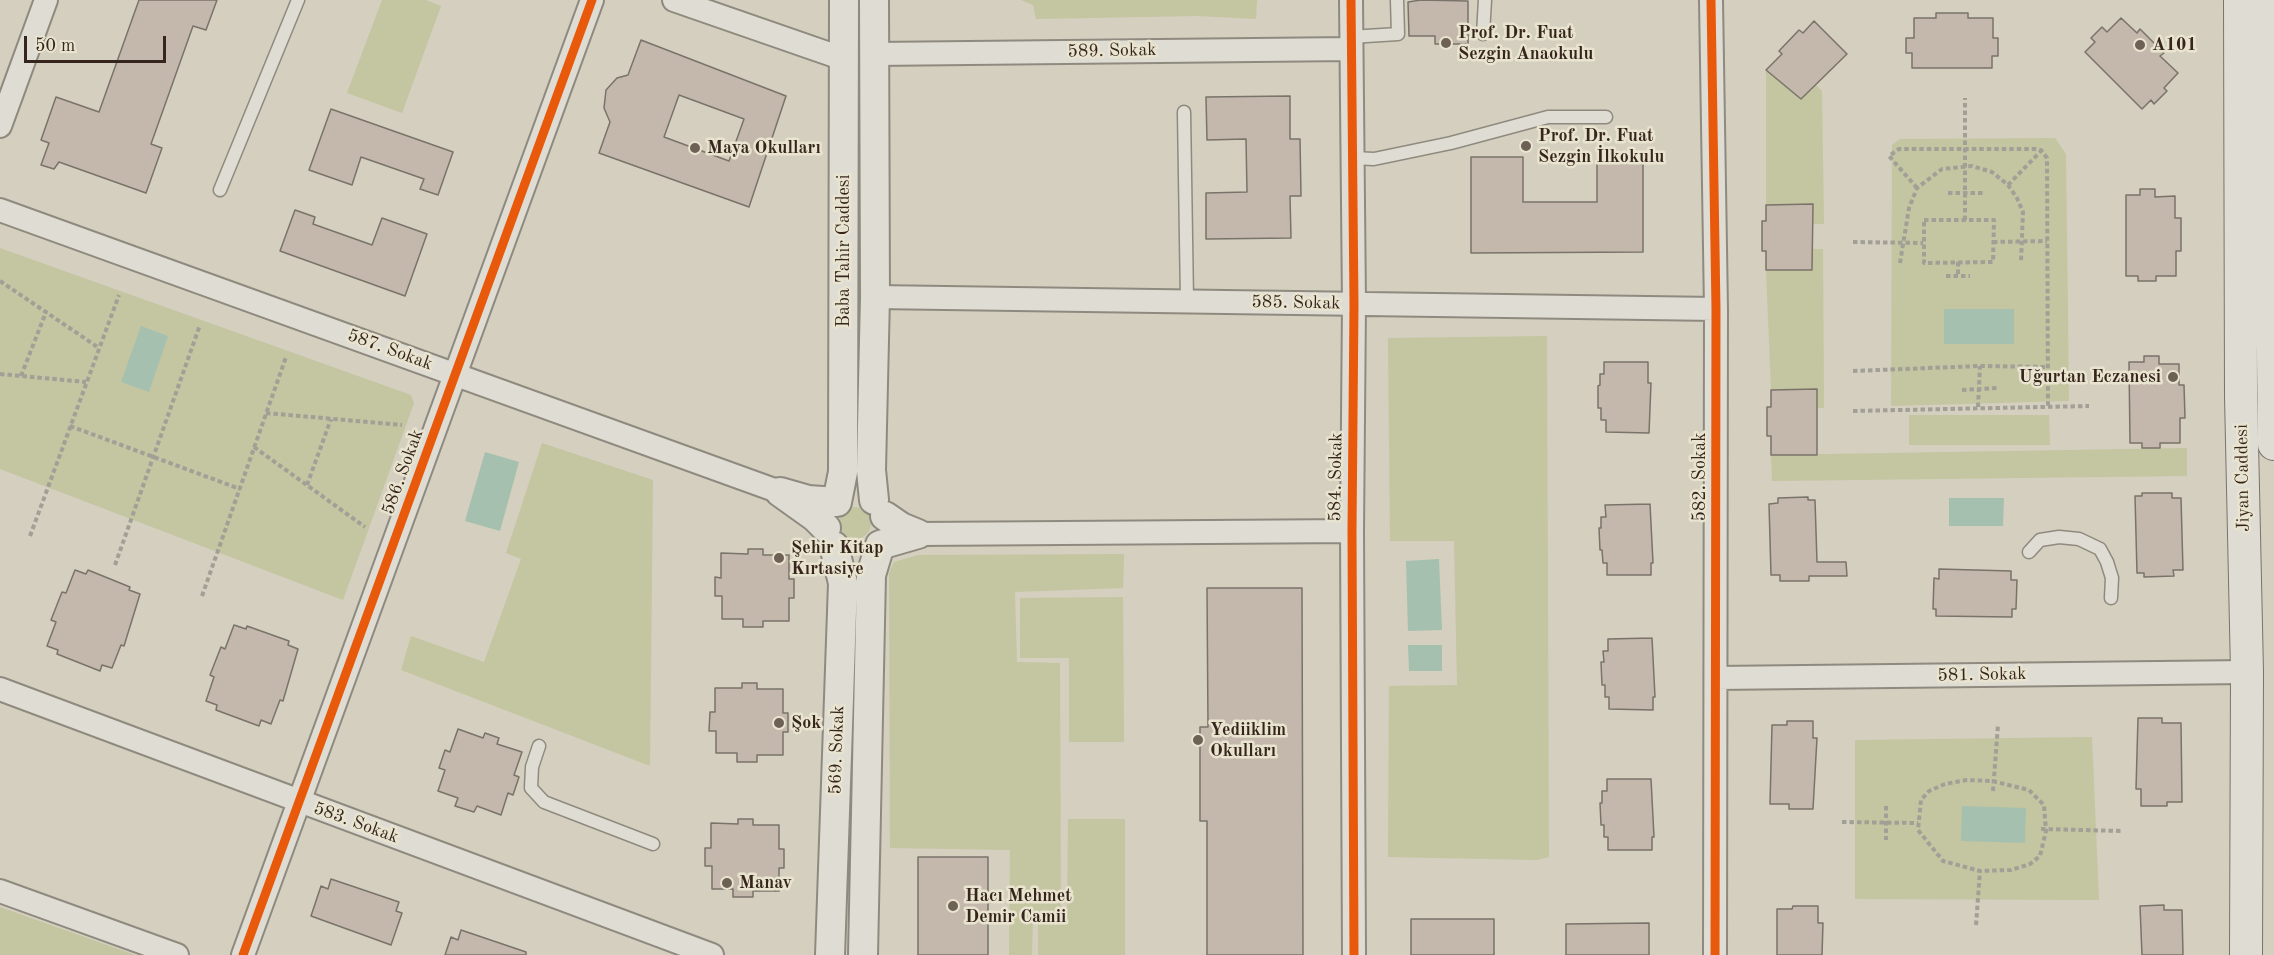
<!DOCTYPE html>
<html>
<head>
<meta charset="utf-8">
<style>
  body { margin:0 }
  #map { position:relative; width:2274px; height:955px; overflow:hidden; background:#d4cfbe; font-family:"Old Standard TT",serif }
  canvas { display:block }
  .scale { position:absolute; left:24px; top:36px; width:142px; height:27px; box-sizing:border-box; border:3px solid #36251d; border-top:0; padding-left:8px; font-size:18px; line-height:21px; white-space:nowrap; color:#36251d; -webkit-text-stroke:4px #e9e4cf; paint-order:stroke }
</style>
</head>
<body>
<div id="map">
<canvas width="2274" height="955"></canvas>
<div class="scale">50 m</div>
</div>
<script>
const c = document.querySelector('canvas').getContext('2d');
c.lineJoin = 'round';
function paint(path, color) { c.fillStyle = color; c.fill(path, 'evenodd'); }
const toPath = rows => new Path2D(rows.map(r => 'M' + r).join(''));
function trace(path, color, width, dash) { c.strokeStyle = color; c.lineWidth = width; c.lineCap = dash ? 'butt' : 'round'; c.setLineDash(dash || []); c.stroke(path); }
function write(font, color, halo, rows, align = 'center') {
  c.font = font + ' "Old Standard TT",serif'; c.lineWidth = 5; c.setLineDash([]); c.textBaseline = 'middle'; c.strokeStyle = halo; c.fillStyle = color; for (const [text, x, y, turn = 0] of rows) {
    c.save(); c.translate(x, y); c.rotate((+turn || 0) * Math.PI / 180); c.textAlign = isNaN(turn) ? turn : align; if (halo) c.strokeText(text, 0, 0); c.fillText(text, 0, 0); c.restore();
  }
}
paint(toPath([
  [382,0,426,0,441,6,402,113,347,93],
  [1021,0,1257,0,1256,19,1197,16,1036,19,1033,5],
  [1766,70,1801,99,1816,85,1822,91,1824,224,1813,224,1812,204,1766,205],
  [2055,138,2066,154,2069,401,1891,406,1892,145,1900,139],
  [0,248,411,395,414,403,343,600,0,469],
  [1812,249,1823,249,1824,408,1817,408,1817,389,1771,390,1766,270,1812,270],
  [1547,336,1549,857,1537,860,1388,857,1389,686,1457,685,1454,541,1390,541,1388,338],
  [1909,415,2049,415,2050,445,1909,445],
  [542,443,653,480,650,766,401,670,411,636,484,662,521,559,506,553],
  [2187,448,2187,476,1772,481,1771,455],
  '839 523a16 16 0 1 1 32 0a16 16 0 1 1-32 0Z',
  [1124,554,1123,588,1015,592,1017,662,1060,663,1061,914,1033,916,1032,955,1009,955,1010,850,890,848,889,573,894,562,918,555],
  [1123,597,1124,742,1069,742,1069,658,1020,658,1020,598],
  [2092,737,2099,900,1855,899,1855,740],
  [1068,819,1125,819,1125,955,1038,955,1038,922,1067,921],
  [0,907,135,955,0,955]
]), '#c4c5a1');
paint(toPath([
  [1944,309,2014,309,2014,344,1944,344],
  [141,326,168,336,149,392,121,382],
  [485,452,519,462,500,531,465,521],
  [1949,498,2004,498,2003,526,1949,526],
  [1439,559,1442,630,1408,631,1406,561],
  [1408,645,1442,645,1442,671,1409,671],
  [1962,806,2026,808,2025,843,1961,841]
]), '#a6c0af');
const building = toPath([
  [139,0,217,0,206,30,193,26,151,144,162,148,146,193,59,162,54,169,41,165,49,143,41,140,56,97,99,112,139,0],
  [1421,0,1468,1,1468,44,1435,44,1435,36,1409,36,1408,2,1421,0],
  [1936,13,1968,13,1968,18,1993,18,1993,38,1998,38,1998,56,1992,56,1992,68,1912,68,1912,53,1906,53,1906,38,1914,38,1914,18,1936,18,1936,13],
  [2121,18,2137,33,2140,29,2164,53,2160,56,2178,73,2164,88,2167,91,2154,104,2151,100,2142,109,2085,52,2095,42,2091,38,2102,27,2107,32,2121,18],
  [1814,21,1847,54,1801,99,1766,70,1782,54,1779,51,1799,30,1803,33,1814,21],
  [641,40,786,96,749,207,599,153,610,122,604,108,606,90,617,78,628,75,641,40],
  [679,95,744,119,729,161,664,137,679,95],
  [1290,96,1290,139,1300,139,1301,196,1290,196,1291,238,1206,239,1206,193,1247,192,1246,139,1207,140,1206,97,1290,96],
  [331,109,453,152,438,195,420,189,424,179,361,157,352,185,309,170,331,109],
  [1471,157,1523,157,1523,202,1597,202,1597,159,1643,159,1643,252,1471,253,1471,157],
  [2140,189,2155,189,2155,197,2175,196,2175,218,2181,218,2181,251,2176,251,2176,276,2156,276,2156,281,2138,281,2138,276,2126,276,2126,195,2140,195,2140,189],
  [1813,204,1812,270,1766,270,1766,251,1762,251,1762,221,1766,221,1766,205,1813,204],
  [295,210,315,217,313,224,372,245,382,218,427,234,405,296,280,251,295,210],
  [2144,356,2159,356,2159,364,2179,364,2179,385,2184,385,2185,418,2180,418,2180,443,2160,443,2160,448,2142,448,2142,443,2130,443,2129,362,2144,362,2144,356],
  [1604,362,1648,362,1648,383,1651,383,1649,433,1606,432,1606,420,1601,420,1601,408,1598,408,1598,386,1600,385,1600,374,1604,374,1604,362],
  [1817,389,1817,455,1771,455,1771,436,1767,436,1767,407,1771,407,1771,390,1817,389],
  [2142,493,2172,493,2172,498,2181,498,2183,570,2173,570,2174,576,2144,577,2144,573,2137,573,2135,496,2142,496,2142,493],
  [1808,497,1808,500,1815,500,1817,562,1846,562,1847,576,1809,576,1809,581,1780,581,1780,575,1771,575,1769,504,1778,503,1778,498,1808,497],
  [1650,504,1653,563,1651,563,1651,575,1607,575,1607,563,1603,563,1602,550,1600,550,1599,528,1601,528,1601,517,1606,517,1605,505,1650,504],
  [748,549,763,549,763,555,789,555,789,579,794,579,794,598,789,598,789,621,763,621,763,627,743,627,743,619,722,619,722,596,715,596,715,577,721,578,721,553,748,554,748,549],
  [1939,569,2011,571,2011,580,2017,580,2016,609,2012,609,2012,617,1936,616,1936,609,1933,609,1934,578,1939,579,1939,569],
  [75,570,86,574,88,570,130,587,129,590,140,594,124,646,121,645,112,668,102,665,100,671,57,654,58,650,47,646,56,622,51,620,62,592,66,593,75,570],
  [1207,588,1302,588,1303,955,1207,955,1207,821,1200,821,1200,727,1208,727,1207,588],
  [234,625,246,629,247,626,289,641,288,645,298,649,283,701,280,700,271,724,261,720,259,726,216,710,217,705,206,701,214,677,210,675,221,647,225,649,234,625],
  [1652,638,1655,697,1653,697,1653,710,1609,709,1609,697,1605,697,1605,685,1602,685,1601,662,1604,662,1603,651,1608,651,1608,639,1652,638],
  [742,683,757,683,757,689,783,689,783,713,788,713,788,732,783,732,783,755,757,755,757,762,737,762,737,753,716,753,716,731,709,731,710,712,715,712,715,688,742,688,742,683],
  [2138,718,2162,718,2162,723,2181,723,2182,802,2167,802,2167,806,2141,806,2141,789,2136,789,2138,718],
  [1787,721,1813,721,1813,738,1817,738,1813,809,1789,809,1789,804,1770,804,1772,725,1787,725,1787,721],
  [458,729,483,738,485,733,499,738,497,744,522,752,514,775,519,777,513,795,508,793,501,815,477,806,474,812,455,806,458,798,438,791,445,770,439,768,445,750,450,752,458,729],
  [1607,779,1651,779,1654,837,1652,837,1652,850,1608,850,1608,837,1604,837,1604,825,1601,825,1600,803,1602,803,1602,791,1607,791,1607,779],
  [738,819,753,819,753,825,779,825,779,849,784,849,784,868,779,868,779,891,753,891,753,897,733,897,733,889,712,889,712,866,705,866,705,848,711,848,711,823,738,824,738,819],
  [918,857,988,857,988,955,918,955,918,857],
  [331,879,399,902,396,911,402,913,391,945,311,916,321,886,328,889,331,879],
  [2164,905,2164,910,2182,910,2183,955,2142,955,2140,906,2164,905],
  [1793,906,1818,906,1818,923,1823,923,1822,955,1777,955,1777,909,1792,909,1793,906],
  [1411,919,1494,919,1494,955,1411,955,1411,919],
  [1649,923,1649,955,1566,955,1566,924,1649,923],
  [461,930,526,952,526,955,445,955,451,937,458,940,461,930]
]);
paint(building, '#c4b8ac');
trace(building, '#79736a', 1.5);
const service = toPath([
  [1483,34,1485,0],
  [1350,37,1398,34,1397,0],
  [1184,112,1187,301],
  [1352,158,1374,159,1451,143,1548,117,1606,117],
  [220,190,298,0],
  [2029,552,2040,540,2059,537,2079,539,2100,549,2107,562,2112,578,2111,598],
  [539,746,532,767,531,788,544,802,653,844]
]);
const minor = toPath([
  [674,0,844,59],
  [1351,0,1354,304,1352,531,1354,955],
  [1711,0,1716,309,1715,955],
  [874,54,1350,49],
  [0,126,46,0],
  [0,210,780,492],
  [875,297,1716,309],
  [918,534,1352,531],
  [1716,678,2247,672],
  [0,689,712,955],
  [0,891,177,955],
  [243,955,592,0]
]);
const tertiary = toPath([
  [874,500,871,470,875,297,874,0],
  [826,528,815,517,780,492,808,500,837,502,843,472,844,0],
  [830,955,843,583,834,546],
  [863,955,871,575,880,545,918,534,901,527,885,516]
]);
const secondary = toPath([
  [2240,0,2241,396,2247,672,2246,955],
  [2269,0,2274,444]
]);
trace(service, '#8f8a7f', 15);
trace(minor, '#8f8a7f', 26);
trace(tertiary, '#8f8a7f', 32);
trace(secondary, '#79736a', 34);
trace(toPath([
  [2008,185,2041,151],
  [1917,188,1889,156,1899,149,2035,149,2041,150,2047,158,2048,406],
  [1948,193,1985,193],
  [1924,220,1994,220,1993,262,1924,263,1924,220],
  [1965,220,1965,98],
  [1853,242,1923,243],
  [1993,242,2047,241],
  [1958,262,1958,276],
  [1900,263,1909,208,1917,188,1942,169,1972,166,1992,172,2008,185,2017,198,2023,212,2021,261],
  [1946,276,1970,276],
  [0,281,99,348],
  [1853,371,1980,366,2048,367],
  [0,374,86,382],
  [21,376,46,312],
  [1962,390,1997,388],
  [1978,407,1980,366],
  [1853,411,2089,406],
  [266,413,402,425],
  [70,426,240,489],
  [254,447,365,527],
  [307,485,331,419],
  [30,536,119,295],
  [115,565,200,325],
  [202,596,286,357],
  [1993,791,1998,725],
  [1886,806,1886,840],
  [1842,822,1918,823],
  [2041,829,2122,831],
  [1976,925,1980,871,1943,861,1918,830,1921,800,1929,791,1945,784,1967,780,1992,781,2029,790,2044,805,2046,831,2040,856,2030,864,2011,870,1980,871]
]), '#a29f97', 4, [4.5, 3]);
trace(service, '#dfddd3', 12);
trace(minor, '#dfddd3', 22);
trace(tertiary, '#dfddd3', 28);
trace(secondary, '#dfddd3', 32);
trace(toPath([
  [1351,0,1354,304,1352,531,1354,955],
  [1711,0,1716,309,1715,955],
  [243,955,592,0]
]), '#e8590c', 9);
for (const [x, y, r, color] of [
  [1446,43,6,"#6d6055"],
  [2140,45,6,"#6d6055"],
  [1526,146,6,"#6d6055"],
  [695,148,6,"#6d6055"],
  [2173,377,6,"#6d6055"],
  [779,558,6,"#6d6055"],
  [779,723,6,"#6d6055"],
  [1198,740,6,"#6d6055"],
  [727,883,6,"#6d6055"],
  [953,906,6,"#6d6055"]
]) { const dot = new Path2D(); dot.arc(x, y, r, 0, 2 * Math.PI); c.fillStyle = color; c.fill(dot); trace(dot, '#e9e4cf', 2); }
write('bold 18px', '#36251d', '#e9e4cf', [
  ["Prof. Dr. Fuat",1458,33],
  ["Sezgin Anaokulu",1458,54],
  ["A101",2152,45],
  ["Prof. Dr. Fuat",1538,136],
  ["Sezgin İlkokulu",1538,157],
  ["Maya Okulları",707,148],
  ["Uğurtan Eczanesi",2161,377,"right"],
  ["Şehir Kitap",791,548],
  ["Kırtasiye",791,569],
  ["Şok",791,723],
  ["Yediiklim",1210,730],
  ["Okulları",1210,751],
  ["Manav",739,883],
  ["Hacı Mehmet",965,896],
  ["Demir Camii",965,917]
], 'left');
write('18px', '#36251d', '#e9e4cf', [
  ["589. Sokak",1112,51,-1],
  ["Baba Tahir Caddesi",844,251,-90],
  ["585. Sokak",1296,303,1],
  ["587. Sokak",390,350,20],
  ["586. Sokak",403,472,-70],
  ["584. Sokak",1336,477,-89],
  ["582. Sokak",1700,477,-90],
  ["Jiyan Caddesi",2243,478,-91],
  ["581. Sokak",1982,675,-1],
  ["569. Sokak",837,750,-88],
  ["583. Sokak",356,823,20]
]);
</script>
</body>
</html>
